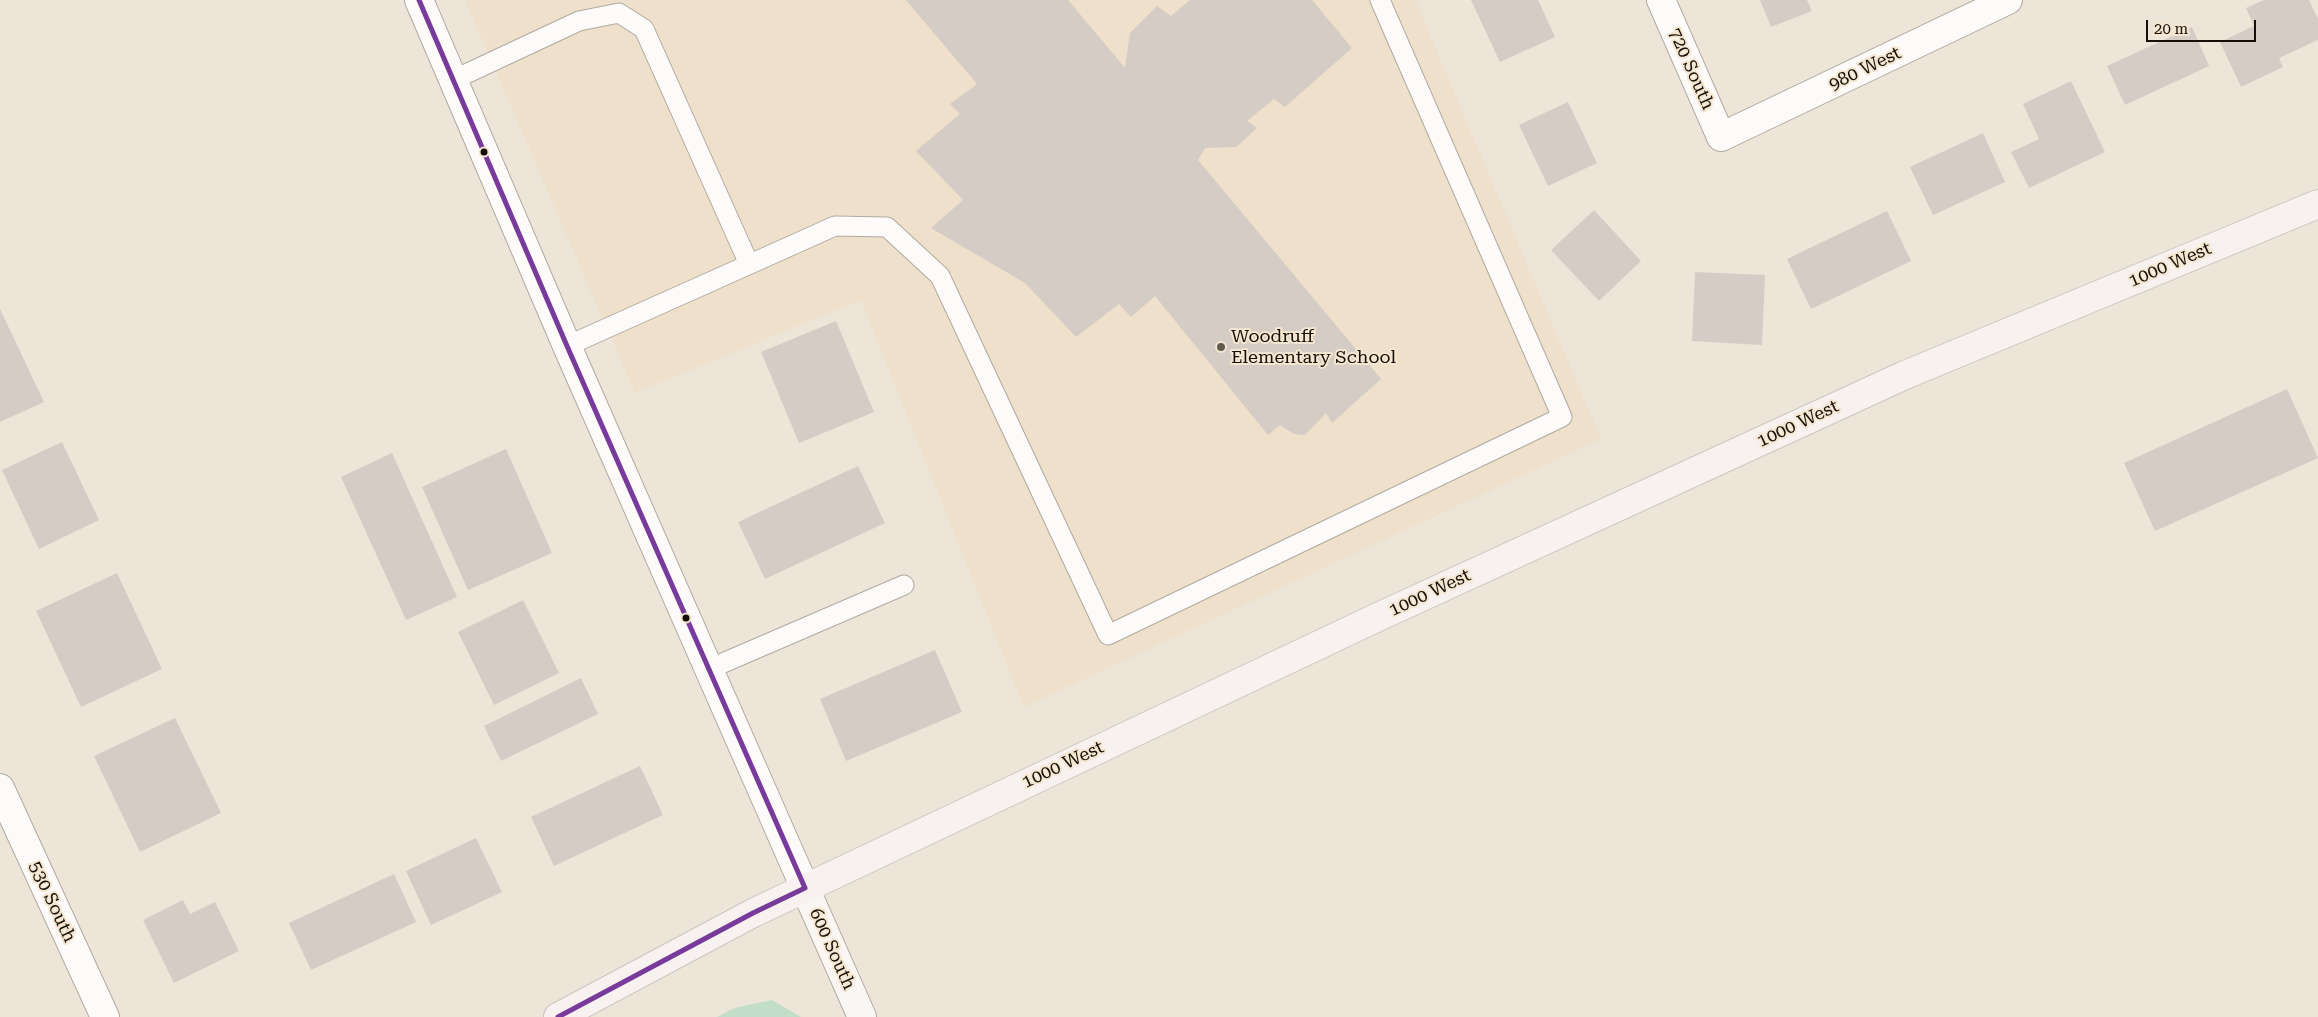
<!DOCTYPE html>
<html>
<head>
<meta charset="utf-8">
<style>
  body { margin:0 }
  #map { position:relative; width:2318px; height:1017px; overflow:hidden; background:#ede5d8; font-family:"Roboto Serif",serif }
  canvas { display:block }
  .scale { position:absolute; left:2146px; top:20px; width:110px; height:22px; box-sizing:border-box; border:2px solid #140f08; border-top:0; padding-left:6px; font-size:15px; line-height:18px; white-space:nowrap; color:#140f08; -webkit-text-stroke:4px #f5e6d0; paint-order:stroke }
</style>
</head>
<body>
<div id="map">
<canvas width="2318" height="1017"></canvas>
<div class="scale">20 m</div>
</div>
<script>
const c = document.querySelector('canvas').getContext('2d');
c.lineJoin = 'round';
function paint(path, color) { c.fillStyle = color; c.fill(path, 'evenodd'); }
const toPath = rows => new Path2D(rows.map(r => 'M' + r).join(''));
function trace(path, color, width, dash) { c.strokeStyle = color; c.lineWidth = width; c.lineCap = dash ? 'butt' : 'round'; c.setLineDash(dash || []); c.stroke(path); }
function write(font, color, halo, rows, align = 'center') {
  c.font = font + ' "Roboto Serif",serif'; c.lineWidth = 4; c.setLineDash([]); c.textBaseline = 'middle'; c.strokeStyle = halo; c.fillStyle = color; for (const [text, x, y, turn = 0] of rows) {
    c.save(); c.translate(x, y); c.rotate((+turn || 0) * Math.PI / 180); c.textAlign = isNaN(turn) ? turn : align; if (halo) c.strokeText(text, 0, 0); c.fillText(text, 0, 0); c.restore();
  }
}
paint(toPath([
  [465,0,1415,0,1601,439,1024,707,861,300,635,393]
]), '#eee0ca');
paint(toPath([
  [772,1000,801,1017,717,1017,734,1008]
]), '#c3dec8');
paint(toPath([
  [906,0,1068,0,1125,68,1130,33,1157,6,1171,16,1190,0,1312,0,1352,48,1285,107,1274,99,1247,121,1257,128,1236,147,1205,148,1198,160,1381,379,1332,423,1326,413,1305,435,1294,434,1280,425,1268,435,1155,296,1131,317,1119,304,1076,337,1025,283,931,228,963,200,916,151,960,114,950,104,977,84],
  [1471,0,1538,0,1555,37,1500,62],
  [1760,0,1807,0,1812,11,1771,27],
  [2264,0,2309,0,2318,19,2318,40,2279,58,2283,67,2241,87,2220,42,2254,26,2246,8],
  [2192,27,2209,66,2125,105,2107,66],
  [2071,81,2105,152,2029,188,2011,152,2039,139,2023,104],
  [1568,102,1597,163,1548,186,1519,125],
  [1983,133,2005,182,1933,215,1910,167],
  [1594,210,1641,261,1599,301,1551,250],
  [1887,211,1911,261,1811,309,1787,259],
  [1695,272,1765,275,1762,345,1692,341],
  [0,309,44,402,0,422],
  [836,321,874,412,799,443,761,352],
  [2287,389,2318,458,2155,531,2124,463],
  [62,442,99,520,39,549,2,470],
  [506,449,552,553,468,590,422,487],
  [392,453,457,597,406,620,341,477],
  [858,466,885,523,765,579,738,522],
  [117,573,162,669,81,707,36,611],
  [523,600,559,673,494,705,458,632],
  [935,650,962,712,846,761,820,699],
  [581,678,598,714,501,761,484,726],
  [175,718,221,813,140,852,94,756],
  [640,766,663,815,554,866,531,817],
  [476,838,502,892,431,925,406,871],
  [394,874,416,922,311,970,289,923],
  [183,900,190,914,215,902,239,951,174,983,143,920]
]), '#d5ccc5');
const service = toPath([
  [453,80,579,21,619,13,644,29,749,264],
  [567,346,835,226,887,227,940,276,1108,635,1562,417,1380,0],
  [709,669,904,585]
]);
const minor = toPath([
  [1661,0,1721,137,2008,0],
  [0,788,105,1017]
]);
const tertiary = toPath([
  [419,0,567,346,805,888]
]);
const secondary = toPath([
  [805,888,862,1017]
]);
const primary = toPath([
  [558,1017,753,913,1378,617,1905,375,2318,204]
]);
trace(service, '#b0aaa0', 21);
trace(minor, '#b0aaa0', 30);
trace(tertiary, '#b0aaa0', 30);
trace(secondary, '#b0aaa0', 30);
trace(primary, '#cac5bf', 30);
trace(service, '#fcfbf9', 19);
trace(minor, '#fcfbf9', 28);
trace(tertiary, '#fcfbf9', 28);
trace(secondary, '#faf6f4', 28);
trace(primary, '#f7f1f0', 28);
trace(toPath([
  [419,0,567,346,805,888],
  [558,1017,753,913,805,888]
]), '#783a9b', 5);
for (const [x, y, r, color] of [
  [484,152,4.5,"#140f08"],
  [1221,347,5,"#605a51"],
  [686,618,4.5,"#140f08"]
]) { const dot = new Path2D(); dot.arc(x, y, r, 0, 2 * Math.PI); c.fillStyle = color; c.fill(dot); trace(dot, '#f5e6d0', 2); }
write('18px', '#140f08', '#f5e6d0', [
  ["720 South",1691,69,66],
  ["980 West",1865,69,-26],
  ["1000 West",2170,265,-23],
  ["1000 West",1798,424,-25],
  ["1000 West",1430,593,-25],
  ["1000 West",1063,765,-25],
  ["530 South",52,902,65],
  ["600 South",832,949,66]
]);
write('18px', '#140f08', '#f5e6d0', [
  ["Woodruff",1231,337],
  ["Elementary School",1231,358]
], 'left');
</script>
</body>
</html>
